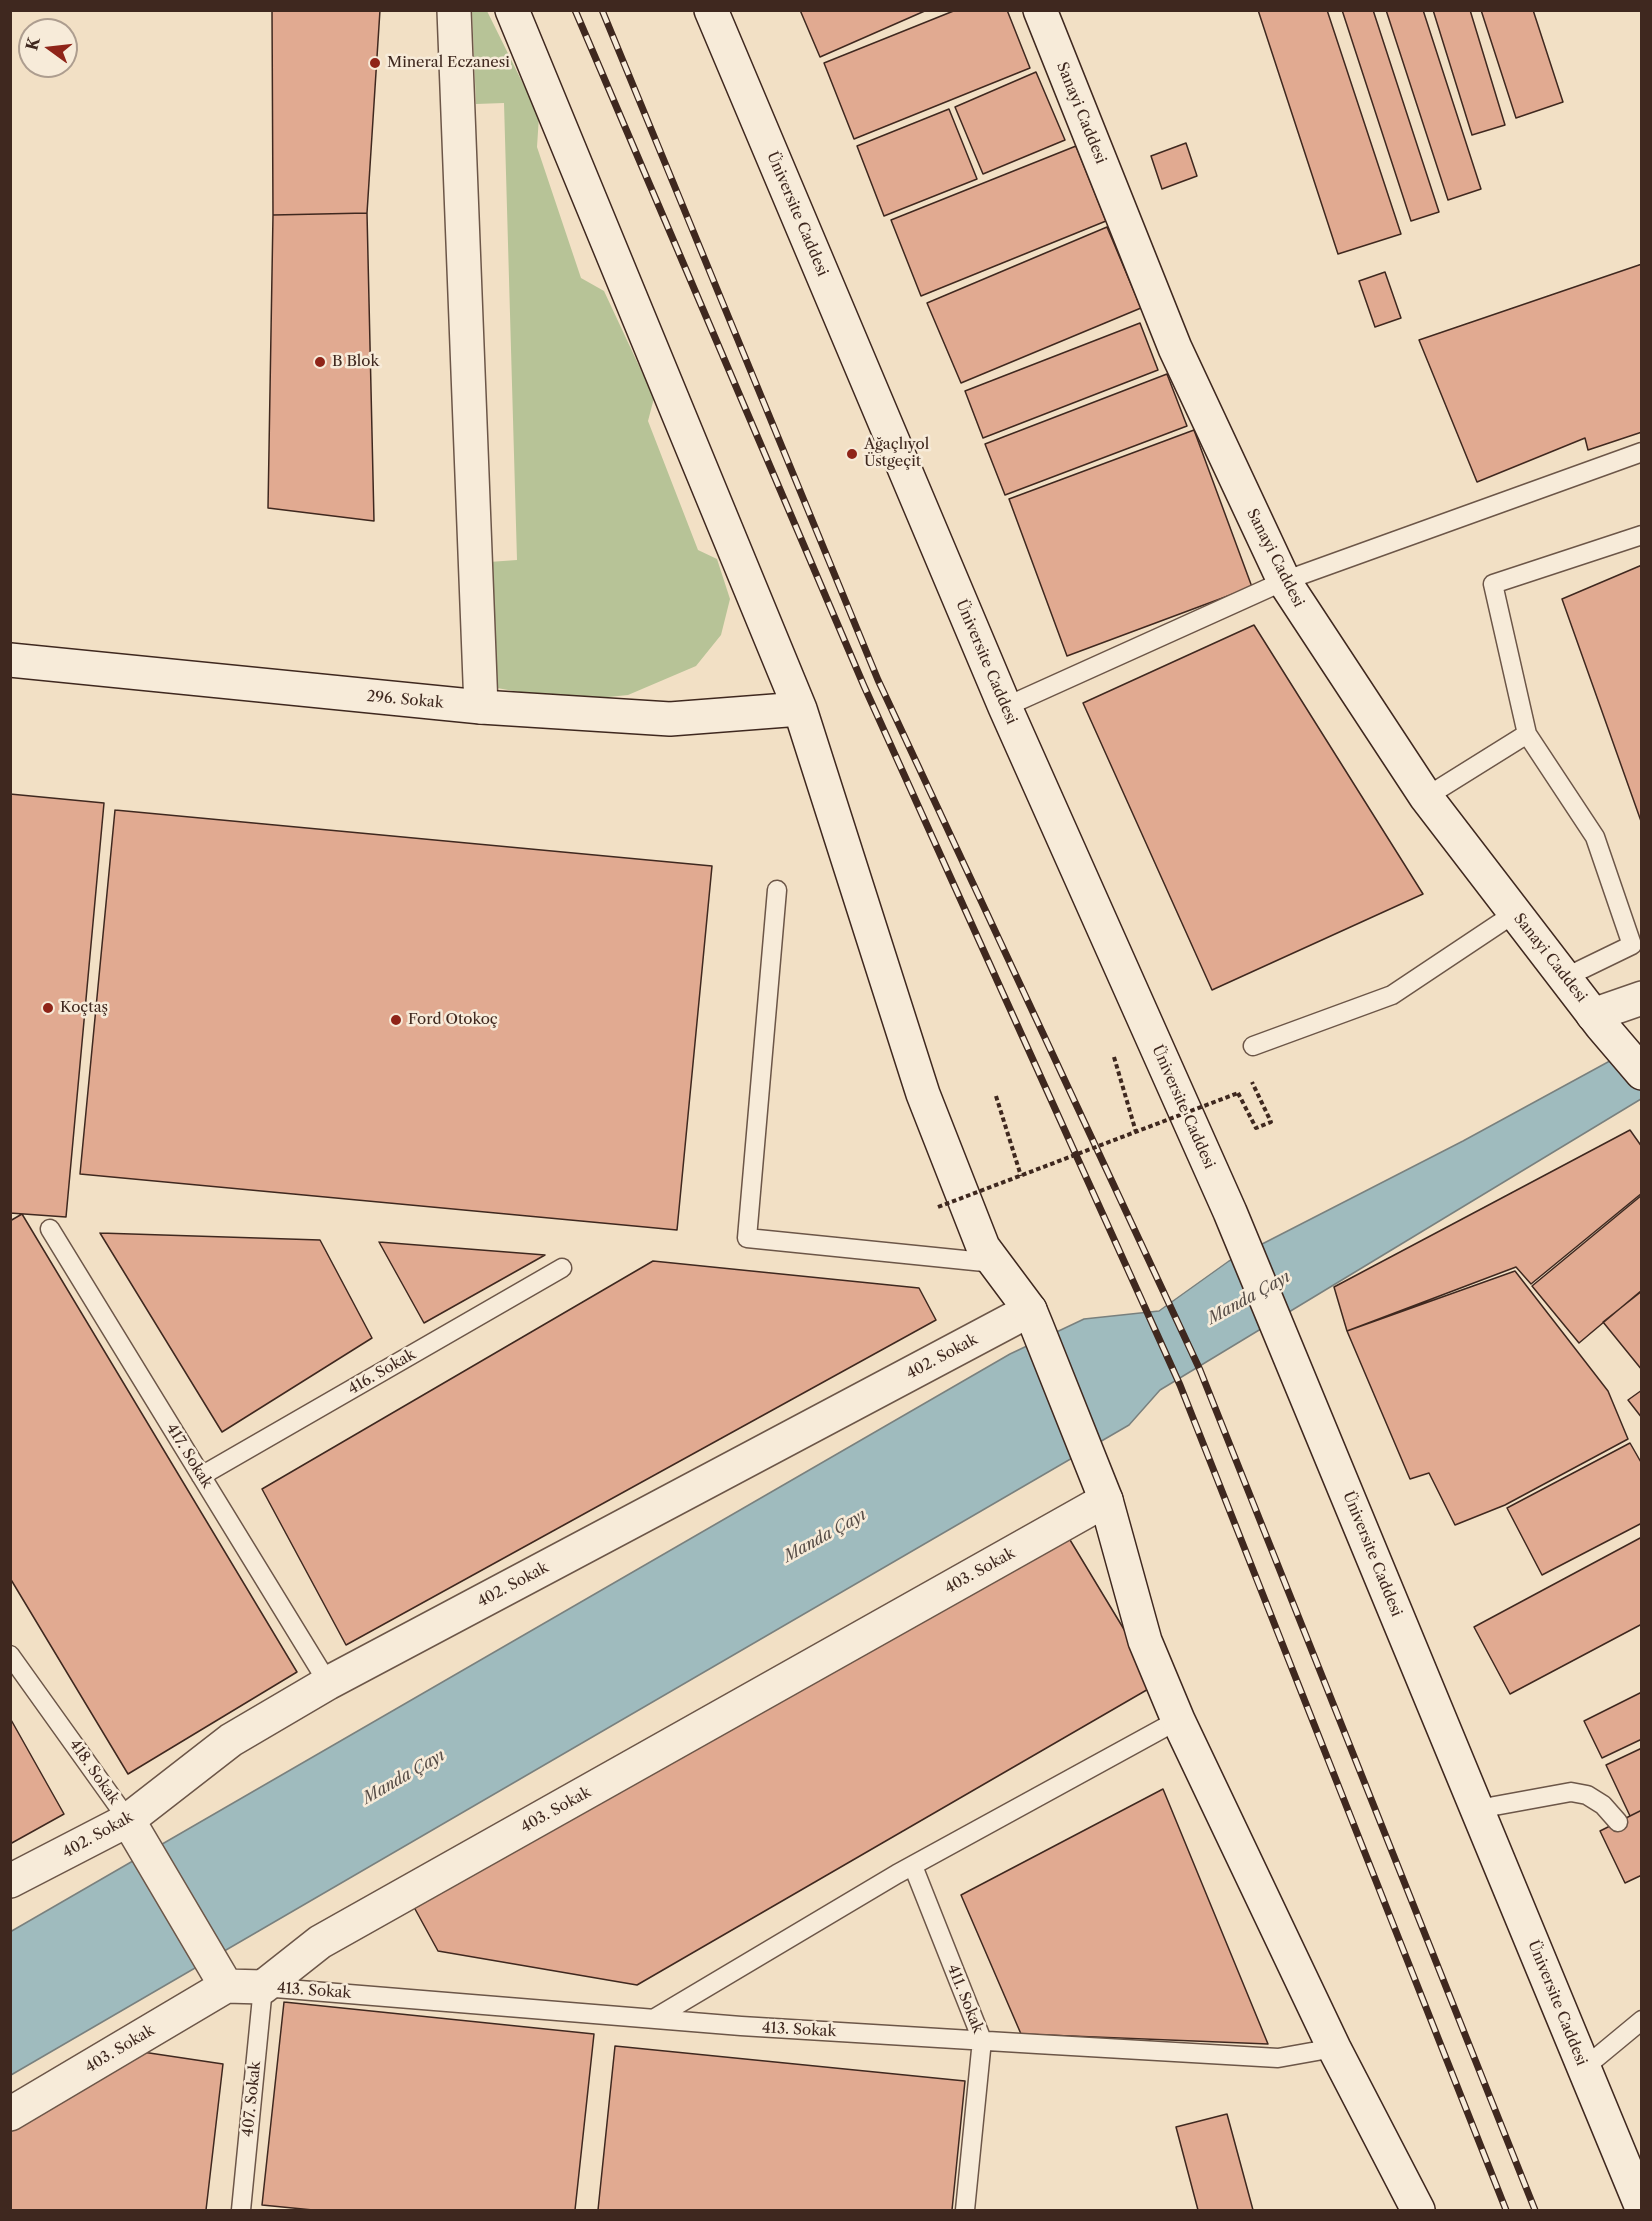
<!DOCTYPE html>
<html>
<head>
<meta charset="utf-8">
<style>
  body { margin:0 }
  #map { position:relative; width:1652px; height:2221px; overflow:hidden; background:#f2e0c5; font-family:"Libre Caslon Text",serif }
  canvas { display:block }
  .frame { position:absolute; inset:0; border:12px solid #3f281f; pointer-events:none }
  .north { position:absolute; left:18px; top:18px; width:60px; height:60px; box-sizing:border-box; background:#f7ebd9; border:2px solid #ad9d8f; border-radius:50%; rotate:285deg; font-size:16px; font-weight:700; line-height:24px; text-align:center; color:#3f281f }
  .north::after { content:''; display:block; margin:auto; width:21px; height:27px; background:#8f2418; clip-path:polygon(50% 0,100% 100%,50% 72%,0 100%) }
</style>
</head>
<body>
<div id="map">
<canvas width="1652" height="2221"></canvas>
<div class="frame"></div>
<div class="north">K</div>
</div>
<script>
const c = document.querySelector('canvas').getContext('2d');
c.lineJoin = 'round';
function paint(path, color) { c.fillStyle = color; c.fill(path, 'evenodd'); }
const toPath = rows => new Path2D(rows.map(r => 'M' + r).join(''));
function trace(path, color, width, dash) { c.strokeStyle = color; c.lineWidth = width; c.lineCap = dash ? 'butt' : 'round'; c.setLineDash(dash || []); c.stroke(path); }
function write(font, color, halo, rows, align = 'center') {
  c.font = font + ' "Libre Caslon Text",serif'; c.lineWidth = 5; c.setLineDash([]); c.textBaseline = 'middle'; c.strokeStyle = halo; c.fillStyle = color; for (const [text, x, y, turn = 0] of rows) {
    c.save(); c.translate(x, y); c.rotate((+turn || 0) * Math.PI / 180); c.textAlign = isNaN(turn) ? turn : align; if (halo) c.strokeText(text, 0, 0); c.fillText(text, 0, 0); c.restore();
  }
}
paint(toPath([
  [472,11,487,11,539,116,537,147,581,278,604,291,654,398,648,421,698,550,717,559,730,599,721,635,696,666,628,695,570,701,497,688,489,562,517,560,504,103,476,104]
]), '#b7c397');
const water = toPath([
  [1641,1044,1641,1099,1160,1390,1129,1425,11,2075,10,1932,1010,1354,1084,1319,1159,1311,1229,1261,1463,1141,1641,1044]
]);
paint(water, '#9fbbbe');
trace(water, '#79807e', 1.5);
const building = toPath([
  [272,10,380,10,367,213,273,215,272,10],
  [800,10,927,10,820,57,800,10],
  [956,10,1007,10,1030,68,854,139,824,63,956,10],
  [1258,10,1327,10,1401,234,1338,254,1258,10],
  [1342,10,1373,10,1439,212,1411,221,1342,10],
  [1386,10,1423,10,1481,189,1448,200,1386,10],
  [1433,10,1470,10,1505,125,1472,135,1433,10],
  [1481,10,1533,10,1563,102,1516,118,1481,10],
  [1036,72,1065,140,983,174,955,107,1036,72],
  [949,109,977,179,884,216,857,146,949,109],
  [1186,143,1197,176,1162,189,1151,156,1186,143],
  [1076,146,1106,221,921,296,891,220,1076,146],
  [367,213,374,521,268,508,273,215,367,213],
  [1107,227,1141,308,961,383,927,303,1107,227],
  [1642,264,1642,432,1588,450,1585,438,1477,482,1419,340,1642,264],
  [1385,272,1401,318,1375,327,1359,281,1385,272],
  [1140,323,1158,370,983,438,965,391,1140,323],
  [1167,374,1187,426,1005,495,985,444,1167,374],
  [1194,430,1252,587,1067,656,1009,499,1194,430],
  [1642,565,1642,824,1562,599,1642,565],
  [1254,625,1423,894,1212,990,1083,703,1254,625],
  [10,794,104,803,66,1217,10,1213,10,794],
  [115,810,712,866,677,1230,80,1174,115,810],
  [1630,1130,1642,1147,1642,1193,1531,1284,1516,1267,1347,1331,1334,1287,1630,1130],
  [1642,1195,1642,1290,1579,1343,1532,1286,1642,1195],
  [22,1214,297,1672,128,1774,10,1578,10,1221,22,1214],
  [100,1233,320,1240,372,1338,222,1432,100,1233],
  [379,1242,545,1255,424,1323,379,1242],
  [653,1261,919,1288,936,1320,346,1645,262,1489,653,1261],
  [1515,1271,1608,1391,1628,1439,1505,1505,1455,1525,1429,1473,1410,1479,1347,1331,1515,1271],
  [1642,1291,1642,1370,1603,1322,1642,1291],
  [1642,1390,1642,1418,1628,1400,1642,1390],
  [1630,1443,1642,1464,1642,1523,1542,1575,1507,1508,1630,1443],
  [1064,1530,1157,1684,637,1985,438,1951,409,1898,1064,1530],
  [1642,1537,1642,1624,1510,1694,1474,1627,1642,1537],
  [1642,1692,1642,1739,1602,1758,1584,1721,1642,1692],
  [10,1718,64,1814,10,1844,10,1718],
  [1642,1748,1642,1810,1630,1816,1606,1765,1642,1748],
  [1163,1789,1268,2044,1021,2034,961,1895,1163,1789],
  [1642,1810,1642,1875,1625,1883,1600,1831,1642,1810],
  [284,2002,594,2034,575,2210,313,2210,262,2205,284,2002],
  [615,2046,965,2081,952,2210,598,2210,615,2046],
  [136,2051,223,2064,206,2210,10,2210,10,2118,136,2051],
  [1227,2114,1253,2210,1198,2210,1176,2127,1227,2114]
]);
paint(building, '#e1aa91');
trace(building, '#3f281f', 1.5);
const lane = toPath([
  [1005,707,1284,581,1642,452],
  [1527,734,1493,584,1642,535],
  [1426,797,1527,734,1595,837,1632,945,1564,978],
  [777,890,747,1238,994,1263],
  [1253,1046,1392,995,1515,913],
  [50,1229,328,1683],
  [201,1476,562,1268],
  [10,1655,128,1820],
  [1478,1809,1571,1792,1587,1795,1603,1805,1618,1822],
  [913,1866,982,2040,965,2210],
  [655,2018,897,1874,1178,1720],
  [1584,2068,1642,2020],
  [241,2210,263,1987,741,2026,1037,2044,1278,2058,1334,2048]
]);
const street = toPath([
  [454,10,481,707],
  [1593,1015,1642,998],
  [128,1820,226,1986],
  [10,1881,128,1820,231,1740,328,1683,1030,1310],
  [10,2114,226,1986,263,1987,320,1942,1106,1500]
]);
const secondary = toPath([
  [512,10,800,709,923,1094,983,1247,1030,1310,1037,1327,1106,1500,1145,1641,1178,1720,1334,2048,1418,2210],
  [711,10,1005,707,1230,1212,1642,2208],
  [1040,10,1175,348,1284,581,1426,797,1601,1025,1642,1073],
  [10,660,481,707,670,719,800,709]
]);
trace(lane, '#6c5648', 21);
trace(street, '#6c5648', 36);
trace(secondary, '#3f281f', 36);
trace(toPath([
  [1114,1057,1136,1132],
  [1238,1093,1256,1128,1271,1122,1252,1082],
  [996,1096,1021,1176]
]), '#3f281f', 4, [4.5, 3]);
trace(lane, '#f7ebd9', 18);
trace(street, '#f7ebd9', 33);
trace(secondary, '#f7ebd9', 33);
const rail = toPath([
  [575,10,864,686,1180,1385,1506,2210],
  [602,10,878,680,1200,1370,1535,2210]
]);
trace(rail, '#3f281f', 7);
trace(rail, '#f7ebd9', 4.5, [14]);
trace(toPath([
  [938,1207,1238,1093]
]), '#3f281f', 4, [4.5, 3]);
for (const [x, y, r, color] of [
  [375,63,6,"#8f2418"],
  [320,362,6,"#8f2418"],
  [852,454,6,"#8f2418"],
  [48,1008,6,"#8f2418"],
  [396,1020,6,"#8f2418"]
]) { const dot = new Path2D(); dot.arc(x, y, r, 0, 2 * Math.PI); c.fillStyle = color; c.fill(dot); trace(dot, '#f7ebd9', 2); }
write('15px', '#3f281f', '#f7ebd9', [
  ["Mineral Eczanesi",387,63],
  ["B Blok",332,362],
  ["Ağaçlıyol",864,445],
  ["Üstgeçit",864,462],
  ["Koçtaş",60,1008],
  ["Ford Otokoç",408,1020]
], 'left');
write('15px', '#3f281f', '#f7ebd9', [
  ["Sanayi Caddesi",1081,113,68],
  ["Üniversite Caddesi",797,214,67],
  ["Sanayi Caddesi",1275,558,63],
  ["Üniversite Caddesi",986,662,67],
  ["296. Sokak",405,700,5],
  ["Sanayi Caddesi",1550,958,52],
  ["Üniversite Caddesi",1183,1107,66],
  ["402. Sokak",942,1357,-28],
  ["416. Sokak",382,1372,-30],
  ["417. Sokak",189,1456,58],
  ["Üniversite Caddesi",1372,1554,68],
  ["403. Sokak",980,1571,-29],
  ["402. Sokak",513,1585,-28],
  ["418. Sokak",94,1772,55],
  ["403. Sokak",556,1810,-29],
  ["402. Sokak",98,1835,-29],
  ["413. Sokak",314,1991,4],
  ["411. Sokak",965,1999,68],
  ["Üniversite Caddesi",1557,2003,68],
  ["413. Sokak",799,2030,3],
  ["403. Sokak",120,2049,-31],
  ["407. Sokak",252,2099,-84]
]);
write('italic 16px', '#574d47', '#f7ebd9', [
  ["Manda Çayı",1249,1298,-29],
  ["Manda Çayı",825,1536,-29],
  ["Manda Çayı",404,1777,-30]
]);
</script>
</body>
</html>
